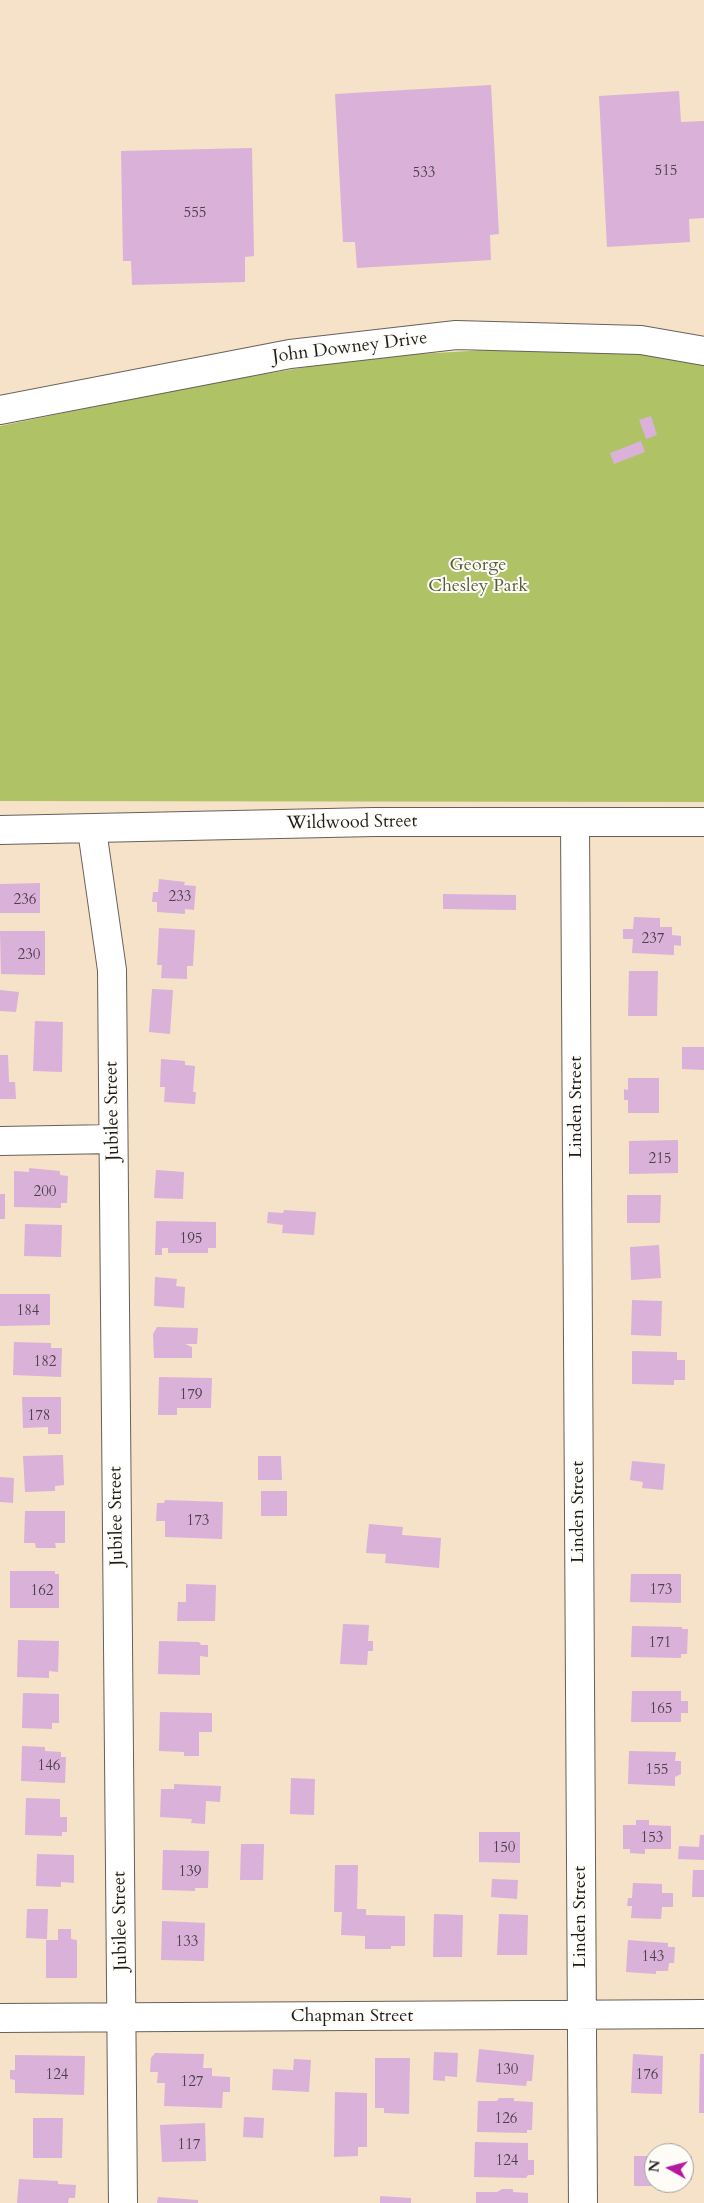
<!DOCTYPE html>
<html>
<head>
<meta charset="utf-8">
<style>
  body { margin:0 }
  #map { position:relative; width:704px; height:2203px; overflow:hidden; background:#f5e2c8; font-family:Cardo,serif }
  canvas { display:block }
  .north { position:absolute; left:644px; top:2143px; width:50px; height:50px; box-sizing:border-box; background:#fdfcf7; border:1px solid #a3a29f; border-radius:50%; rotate:277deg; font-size:14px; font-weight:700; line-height:20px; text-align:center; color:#1c1c1c }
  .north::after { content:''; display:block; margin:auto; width:18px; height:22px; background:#b5179e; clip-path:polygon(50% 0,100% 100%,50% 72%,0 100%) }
</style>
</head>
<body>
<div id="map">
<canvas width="704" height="2203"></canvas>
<div class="north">N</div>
</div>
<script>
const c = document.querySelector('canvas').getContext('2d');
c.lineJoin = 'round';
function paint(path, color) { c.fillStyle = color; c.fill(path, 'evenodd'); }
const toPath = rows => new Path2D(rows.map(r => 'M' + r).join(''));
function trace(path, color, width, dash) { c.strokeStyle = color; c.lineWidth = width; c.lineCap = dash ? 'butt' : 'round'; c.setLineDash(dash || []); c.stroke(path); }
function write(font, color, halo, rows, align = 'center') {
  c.font = font + ' Cardo,serif'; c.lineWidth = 4; c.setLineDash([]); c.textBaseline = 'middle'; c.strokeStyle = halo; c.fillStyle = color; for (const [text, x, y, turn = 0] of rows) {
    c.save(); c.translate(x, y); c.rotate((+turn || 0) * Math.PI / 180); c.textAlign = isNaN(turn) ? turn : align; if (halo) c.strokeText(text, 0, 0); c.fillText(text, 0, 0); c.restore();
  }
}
paint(toPath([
  [538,347,704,357,704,802,0,801,0,426,205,384,366,357]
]), '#afc266');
paint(toPath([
  [491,85,499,234,490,235,491,260,357,268,355,242,343,242,335,94],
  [679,91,681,122,704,121,704,218,689,219,690,242,607,247,599,96],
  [252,148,254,256,245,257,245,282,132,285,131,261,123,261,121,151],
  [651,416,657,435,646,439,639,420],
  [641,441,645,452,614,464,610,453],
  [159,879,185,882,184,885,196,886,194,910,185,909,185,914,157,912,157,902,152,902,153,892,158,892],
  [40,883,40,913,0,913,0,884],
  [443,894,516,895,516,910,443,909],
  [634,917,660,918,660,927,672,927,672,935,681,936,681,946,674,945,674,955,632,953,633,939,623,939,623,929,633,929],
  [159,928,195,930,193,966,187,966,187,979,161,978,162,965,157,965],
  [0,931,45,931,45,975,1,974],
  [629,971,658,971,657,1016,628,1016],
  [152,989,173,990,170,1034,149,1032],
  [0,990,19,992,16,1012,0,1011],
  [35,1021,63,1022,62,1072,33,1071],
  [682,1047,704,1047,704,1070,682,1069],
  [0,1055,8,1055,9,1082,15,1082,16,1099,0,1099],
  [161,1059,185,1061,185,1065,195,1066,193,1092,196,1092,195,1104,164,1102,165,1087,160,1087],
  [628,1078,659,1078,659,1113,628,1113,628,1100,624,1100,624,1089,628,1090],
  [678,1140,678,1173,629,1174,629,1141],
  [29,1168,60,1171,60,1175,68,1176,67,1203,61,1203,61,1208,14,1207,14,1171,29,1172],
  [156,1170,184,1172,183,1199,154,1198],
  [0,1194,5,1194,5,1219,0,1219],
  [627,1195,661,1195,660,1223,627,1223],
  [284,1210,316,1212,314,1235,282,1233,283,1225,267,1223,268,1212,283,1213],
  [156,1221,216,1222,216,1248,208,1248,208,1253,168,1253,168,1248,162,1248,162,1255,155,1255],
  [25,1224,62,1225,61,1257,24,1256],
  [659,1245,661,1278,631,1280,630,1247],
  [155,1277,177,1279,176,1286,185,1287,184,1308,154,1306],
  [0,1294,50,1294,50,1325,0,1326],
  [632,1300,662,1301,661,1336,631,1335],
  [157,1327,198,1328,197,1344,185,1344,192,1347,192,1358,154,1358,153,1334],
  [14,1342,51,1343,51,1348,62,1348,61,1377,13,1375],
  [632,1351,677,1352,677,1360,685,1360,685,1380,674,1380,674,1385,632,1384],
  [159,1377,212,1378,211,1408,177,1408,177,1415,158,1415],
  [22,1397,61,1397,61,1434,48,1434,48,1427,23,1428],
  [63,1455,64,1485,55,1486,55,1491,25,1492,23,1456],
  [258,1456,281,1456,282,1480,258,1480],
  [632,1461,665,1464,663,1490,642,1488,643,1482,630,1480],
  [0,1477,14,1478,13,1503,0,1502],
  [261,1491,287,1491,287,1516,261,1516],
  [165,1500,223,1502,222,1539,165,1537,165,1521,156,1521,157,1503,164,1503],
  [25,1511,65,1511,65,1543,55,1543,56,1548,36,1548,35,1543,24,1543],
  [369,1524,403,1527,402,1535,441,1538,439,1568,385,1563,386,1554,366,1553],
  [10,1571,55,1571,55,1574,59,1574,59,1608,10,1608],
  [631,1574,681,1574,681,1603,630,1602],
  [186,1584,216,1585,215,1621,177,1621,178,1602,186,1602],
  [343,1624,369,1625,368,1641,373,1641,373,1651,368,1651,367,1665,340,1664],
  [632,1626,682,1627,682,1629,688,1629,687,1654,681,1654,681,1658,631,1657],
  [18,1640,59,1641,58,1672,49,1671,49,1678,17,1677],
  [159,1641,199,1642,201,1645,208,1645,208,1657,200,1656,200,1675,158,1674],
  [632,1691,681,1691,681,1701,688,1701,688,1713,681,1713,681,1722,631,1722],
  [23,1693,59,1694,59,1723,52,1723,52,1729,22,1728],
  [160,1712,212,1713,212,1732,199,1732,199,1756,184,1756,184,1752,159,1751],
  [22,1746,45,1747,45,1751,61,1752,61,1757,66,1757,65,1783,21,1781],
  [629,1751,676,1752,675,1761,681,1761,681,1774,675,1777,675,1786,628,1784],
  [291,1778,315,1779,314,1815,290,1814],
  [174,1784,221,1786,220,1802,206,1801,205,1824,191,1823,192,1819,160,1817,161,1789,174,1789],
  [26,1798,60,1799,60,1817,67,1817,67,1832,62,1832,62,1836,25,1835],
  [636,1820,649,1820,649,1825,671,1826,671,1849,645,1849,645,1854,630,1853,630,1849,623,1849,623,1825,636,1825],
  [479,1832,520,1832,520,1863,479,1862],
  [700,1835,704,1835,704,1860,678,1859,679,1846,699,1847],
  [241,1844,264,1844,263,1880,240,1880],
  [163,1850,209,1851,208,1888,195,1888,195,1891,162,1890],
  [37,1854,74,1855,74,1883,61,1882,61,1887,36,1886],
  [335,1865,358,1865,357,1909,366,1909,366,1915,405,1916,405,1946,391,1946,391,1949,365,1949,365,1936,341,1935,342,1912,334,1912],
  [693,1870,704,1870,704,1897,692,1897],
  [492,1879,518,1880,517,1899,491,1897],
  [633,1883,662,1884,662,1893,673,1893,673,1907,662,1907,661,1919,631,1918,632,1906,627,1906,628,1898,632,1898],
  [27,1909,48,1909,47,1939,26,1938],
  [434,1914,463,1915,462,1957,433,1957],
  [499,1914,528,1915,527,1955,497,1955],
  [162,1921,205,1923,204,1961,161,1960],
  [58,1929,71,1929,71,1939,77,1940,77,1978,46,1978,46,1940,58,1940],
  [628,1940,668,1943,668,1947,675,1947,674,1963,669,1963,668,1971,656,1971,656,1974,626,1972],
  [479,2049,534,2055,532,2081,527,2081,526,2086,476,2082],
  [434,2052,458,2053,457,2077,445,2076,445,2081,433,2080],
  [155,2053,204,2054,203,2068,212,2068,212,2076,230,2077,230,2092,223,2092,222,2108,164,2106,165,2083,157,2083,158,2072,150,2072,151,2058],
  [633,2054,663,2056,662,2094,631,2093],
  [700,2054,704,2054,704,2113,699,2113],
  [15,2055,85,2056,84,2095,15,2093,15,2080,10,2079,10,2070,15,2070],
  [375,2058,410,2058,409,2114,384,2113,384,2108,375,2108],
  [294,2059,311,2060,309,2092,272,2090,273,2069,293,2070],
  [335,2092,367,2093,367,2147,358,2147,358,2156,334,2157],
  [499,2098,514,2098,514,2101,533,2102,532,2130,527,2130,527,2133,477,2132,478,2101,497,2101],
  [244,2117,264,2118,263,2138,243,2137],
  [33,2118,63,2118,62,2158,33,2158],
  [205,2123,206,2161,162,2162,160,2125],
  [475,2142,528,2143,528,2160,534,2160,534,2175,528,2175,526,2178,474,2177],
  [634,2156,654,2156,654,2183,678,2183,678,2186,634,2186],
  [684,2156,692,2156,692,2180,684,2180],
  [19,2179,58,2181,58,2184,76,2185,75,2198,69,2198,68,2203,17,2203],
  [502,2189,513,2189,513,2192,528,2193,528,2203,476,2203,476,2192,497,2192],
  [380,2196,411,2198,411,2203,380,2203],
  [158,2197,198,2200,198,2203,157,2203]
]), '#dab1d9');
const minor = toPath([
  [575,822,583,2203],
  [0,830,374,822,704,822],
  [92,830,112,970,123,2203],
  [0,1141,113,1139],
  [0,2018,704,2014]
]);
const tertiary = toPath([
  [0,410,290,354,456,335,641,340,704,351]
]);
trace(minor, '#686158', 30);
trace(tertiary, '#686158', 30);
trace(minor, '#fff', 28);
trace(tertiary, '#fff', 28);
write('15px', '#4c414b', null, [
  ["515",666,172],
  ["533",424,174],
  ["555",195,214],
  ["233",180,898],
  ["236",25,901],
  ["237",653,940],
  ["230",29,956],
  ["215",660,1160],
  ["200",45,1193],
  ["195",191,1240],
  ["184",28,1312],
  ["182",45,1363],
  ["179",191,1396],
  ["178",39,1417],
  ["173",198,1522],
  ["173",661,1591],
  ["162",42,1592],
  ["171",660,1644],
  ["165",661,1710],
  ["146",49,1767],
  ["155",657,1771],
  ["153",652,1839],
  ["150",504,1849],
  ["139",190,1873],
  ["133",187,1943],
  ["143",653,1958],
  ["130",507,2071],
  ["124",57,2076],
  ["176",647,2076],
  ["127",192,2083],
  ["126",506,2120],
  ["117",189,2146],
  ["124",507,2162]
]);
write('18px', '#1c1c1c', '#fdfcf7', [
  ["John Downey Drive",350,348,-7],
  ["Wildwood Street",352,823,-1],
  ["Linden Street",577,1107,-90],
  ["Jubilee Street",113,1111,-91],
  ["Linden Street",579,1512,-90],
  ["Jubilee Street",117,1516,-91],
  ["Linden Street",581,1917,-90],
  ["Jubilee Street",121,1921,-91],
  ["Chapman Street",352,2017]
]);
write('18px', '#575e3a', '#fdfcf7', [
  ["George",478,566],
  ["Chesley Park",478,587]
]);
</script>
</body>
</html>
